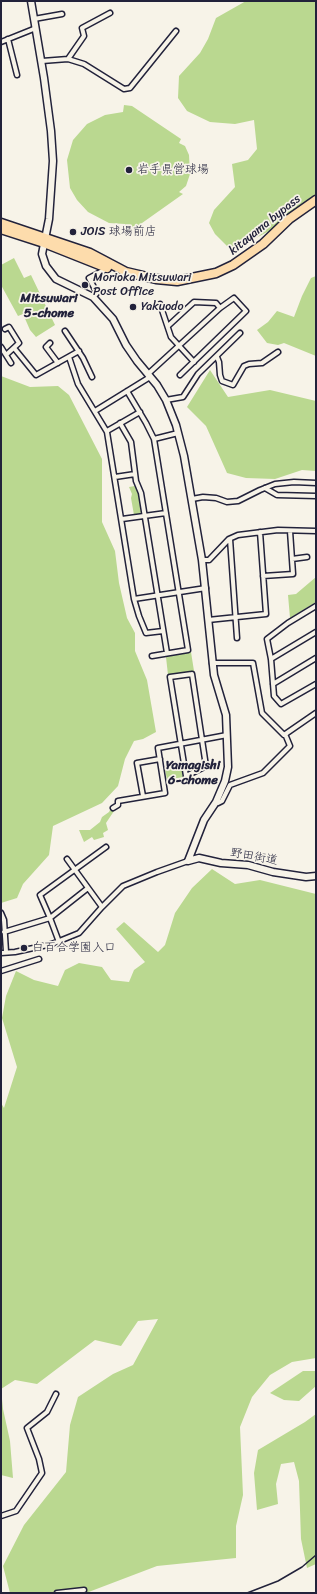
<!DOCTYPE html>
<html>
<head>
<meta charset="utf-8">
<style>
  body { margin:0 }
  #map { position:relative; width:317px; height:1594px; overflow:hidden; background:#f7f3e8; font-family:Sriracha,sans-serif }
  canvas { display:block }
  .frame { position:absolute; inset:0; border:2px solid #22223b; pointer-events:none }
</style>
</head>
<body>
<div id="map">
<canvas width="317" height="1594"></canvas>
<div class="frame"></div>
</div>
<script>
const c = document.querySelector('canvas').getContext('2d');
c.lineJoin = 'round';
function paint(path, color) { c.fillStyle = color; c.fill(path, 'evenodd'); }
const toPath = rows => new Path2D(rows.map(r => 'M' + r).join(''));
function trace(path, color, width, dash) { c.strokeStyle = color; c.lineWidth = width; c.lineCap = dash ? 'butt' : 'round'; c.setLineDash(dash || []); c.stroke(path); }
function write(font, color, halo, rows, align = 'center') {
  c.font = font + ' Sriracha,"Klee One",sans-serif'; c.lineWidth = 3.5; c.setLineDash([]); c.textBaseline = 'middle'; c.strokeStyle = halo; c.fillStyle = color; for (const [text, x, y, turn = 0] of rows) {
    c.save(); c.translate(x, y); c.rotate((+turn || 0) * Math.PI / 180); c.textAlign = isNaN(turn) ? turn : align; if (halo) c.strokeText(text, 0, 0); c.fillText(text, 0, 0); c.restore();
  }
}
paint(toPath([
  [246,1,316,1,316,197,269,231,232,251,215,234,209,223,214,210,235,187,232,164,248,160,257,149,254,120,235,124,210,122,187,111,178,98,179,76,200,53,208,39,216,18],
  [124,105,132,106,181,139,179,143,185,146,189,155,190,174,186,186,179,192,183,194,135,228,127,229,125,224,109,223,88,212,77,200,70,188,67,160,73,140,87,124,105,115,123,112],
  [14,258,24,278,31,275,55,325,36,337,30,330,23,314,18,316,1,285,1,265],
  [316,276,316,356,284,343,278,345,267,343,257,330,268,322,277,311,294,317,302,296,311,278],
  [210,370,228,397,270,390,316,401,316,471,302,470,275,479,246,478,227,473,206,426,187,407],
  [1,376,30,387,58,386,69,395,102,459,102,522,115,551,119,583,127,618,135,633,135,651,147,680,156,732,143,739,134,741,125,759,118,786,102,803,53,826,49,855,23,884,17,898,1,903],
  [135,486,138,492,141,512,140,514,134,515,131,498,132,494,129,487],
  [316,577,316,602,290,618,288,595,296,594],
  [191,652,194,671,168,675,166,657],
  [181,766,183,777,167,780,165,769],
  [111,808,114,811,106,823,108,830,103,833,104,837,94,840,92,837,84,842,79,830,90,830,100,822,102,817,109,812],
  [212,869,235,884,260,880,316,894,316,1358,292,1362,270,1375,252,1397,240,1427,243,1495,236,1526,236,1558,157,1566,86,1593,10,1593,3,1566,24,1525,66,1472,70,1425,78,1397,113,1374,133,1365,158,1319,138,1321,121,1346,95,1340,37,1384,15,1380,1,1389,3,1409,10,1441,13,1478,1,1475,1,1103,4,1108,17,1067,2,1018,6,996,16,971,34,980,58,986,65,970,79,963,102,967,111,980,129,982,134,970,145,962,116,929,124,922,158,952,165,945,175,913,192,888],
  [303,1371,316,1371,316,1386,299,1401,284,1400,270,1393],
  [316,1414,316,1564,307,1568,301,1539,299,1481,294,1462,281,1464,276,1484,278,1504,257,1510,254,1473,258,1450,305,1422]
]), '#bad890');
const street = toPath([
  [34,19,62,14],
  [8,39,17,75],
  [1,42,36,28],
  [68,59,84,36,82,28,110,13],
  [42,61,68,59,84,64,124,89,130,88,176,31],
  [93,297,97,293,89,278,108,268],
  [160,304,171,337,194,362],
  [168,326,194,302,216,303,220,308],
  [5,329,9,327,19,343,6,355],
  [65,331,83,358,92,377],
  [50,343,46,347,58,363],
  [1,347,11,363],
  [14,348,36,375,79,351],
  [69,357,78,384,107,432,134,599,139,616,146,633,163,631],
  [217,357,219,362,220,375,222,381,233,385,244,366,249,364,262,363,278,352],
  [148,374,220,308,234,298,246,311,180,375],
  [127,391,146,423,154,439,188,650,152,656],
  [166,400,183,397,198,374,240,333],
  [95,411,150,377],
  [120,423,131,442,136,481,141,493,167,653],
  [107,431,140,412],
  [154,439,178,433],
  [115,477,135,474],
  [265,488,277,495,316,496],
  [192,499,203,497,216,498,227,502,238,501,260,490,275,484,294,482,316,483],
  [122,519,166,513],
  [230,539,237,638],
  [292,559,307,557],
  [202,560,209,560,229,539,238,535,278,530,316,531],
  [263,576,293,574,290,531],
  [134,599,206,588],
  [316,606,288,623,267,639,271,659,274,696,281,704,316,684],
  [208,620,266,614,260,532],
  [271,659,316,632],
  [212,663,253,663,262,713,284,735,316,713],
  [192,674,206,766,186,776,170,677,192,674],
  [273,684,316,658],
  [143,796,137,763,160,759],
  [216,802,218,803,222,801,230,785,263,773,290,746,285,734],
  [113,808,118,805,118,801,165,793,158,748,227,735],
  [67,859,102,907],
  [1,913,4,920,6,952],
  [4,932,50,918,88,888],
  [59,942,50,918,40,895,106,847],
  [1,953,15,952,52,944,79,933,102,907,123,886,157,872,188,861],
  [1,971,39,959],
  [1,1516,16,1511,42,1473,39,1459,27,1428,47,1412,56,1394],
  [57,1593,84,1590]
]);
const secondary = toPath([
  [31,1,44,78,51,131,53,161,49,219,42,254,46,266,56,279,93,297,113,319,126,345,137,361,157,385,166,400,176,425,184,456,202,560,214,675,226,715,228,767,225,781,216,802,204,820,188,861],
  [188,861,199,858,221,863,248,865,273,872,306,877,316,876]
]);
const highway = toPath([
  [1,223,90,253,126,272,156,279,177,281,216,273,233,265,263,244,289,219,316,200],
  [1,229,44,243,107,268]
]);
trace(street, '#22223b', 7);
trace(secondary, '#22223b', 9);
trace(highway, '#22223b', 11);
trace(street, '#f7f3e8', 4);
trace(secondary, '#f7f3e8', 6);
trace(highway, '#fddcac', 8);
trace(toPath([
  [247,1593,278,1581,302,1567,316,1555]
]), '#22223b', 1.5);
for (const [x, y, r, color] of [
  [129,170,4,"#22223b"],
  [73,232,4,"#22223b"],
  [85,285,4,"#22223b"],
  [133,307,4,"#22223b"],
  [24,948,4,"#22223b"]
]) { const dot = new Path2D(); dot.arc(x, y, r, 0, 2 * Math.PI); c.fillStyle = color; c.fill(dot); trace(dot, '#f7f3e8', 1.5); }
write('12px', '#22223b', '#f7f3e8', [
  ["岩手県営球場",137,170],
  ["JOIS 球場前店",81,232],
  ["Morioka Mitsuwari",93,278],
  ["Post Office",93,292],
  ["Yakuodo",141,307],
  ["白百合学園入口",32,948]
], 'left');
write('12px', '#22223b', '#f7f3e8', [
  ["kitayama bypass",265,225,-39],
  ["野田街道",254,857,10]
]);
write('bold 13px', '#22223b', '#f7f3e8', [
  ["Mitsuwari",49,299],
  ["5-chome",49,314],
  ["Yamagishi",193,766],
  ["6-chome",193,781]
]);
</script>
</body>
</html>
